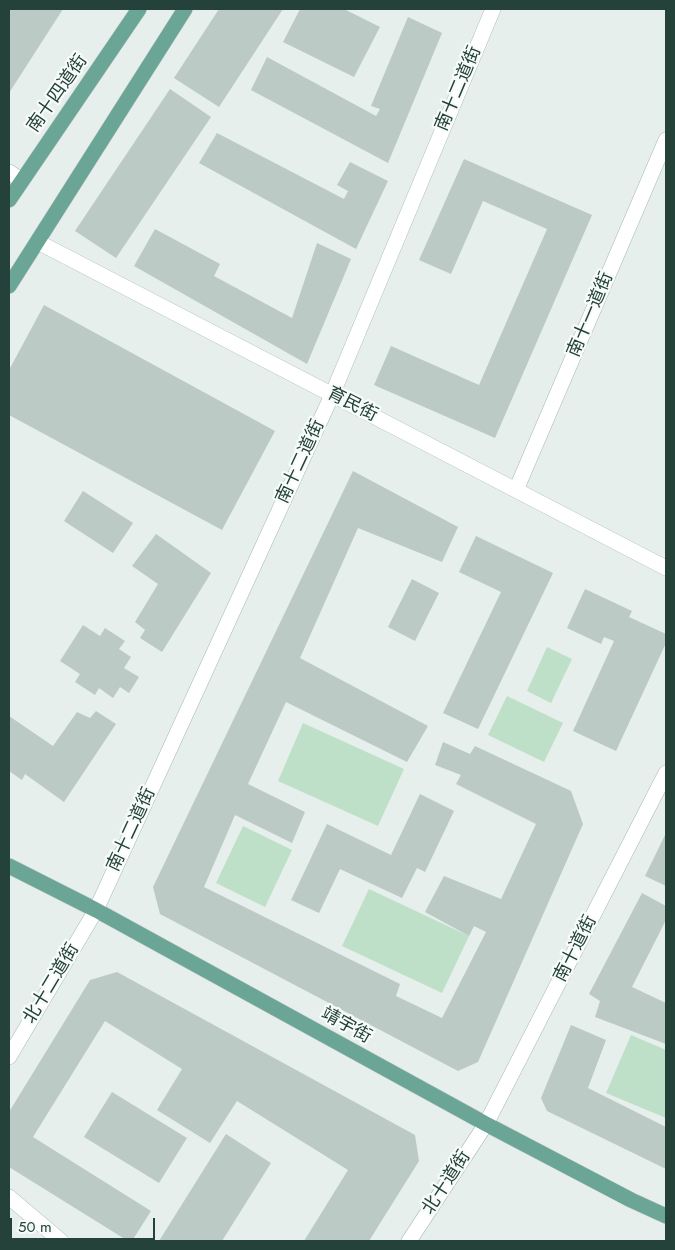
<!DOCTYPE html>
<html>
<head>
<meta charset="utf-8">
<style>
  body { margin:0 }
  #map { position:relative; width:675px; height:1250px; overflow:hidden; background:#e6efeb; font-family:Jost,sans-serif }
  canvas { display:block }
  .frame { position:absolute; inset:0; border:10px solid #24423a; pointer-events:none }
  .scale { position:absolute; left:10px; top:1218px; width:145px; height:22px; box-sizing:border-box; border:2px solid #24423a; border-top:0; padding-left:6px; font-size:15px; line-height:18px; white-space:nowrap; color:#24423a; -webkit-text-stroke:4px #f7fbf9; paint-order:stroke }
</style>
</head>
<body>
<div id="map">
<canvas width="675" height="1250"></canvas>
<div class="frame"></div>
<div class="scale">50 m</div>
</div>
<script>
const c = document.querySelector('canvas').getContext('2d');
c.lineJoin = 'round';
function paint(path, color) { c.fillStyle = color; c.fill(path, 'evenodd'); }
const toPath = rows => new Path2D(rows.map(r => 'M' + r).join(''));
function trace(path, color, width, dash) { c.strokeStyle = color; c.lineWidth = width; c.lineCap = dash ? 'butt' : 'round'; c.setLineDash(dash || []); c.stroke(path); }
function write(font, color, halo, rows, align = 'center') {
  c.font = font + ' Jost,"Noto Sans SC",sans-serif'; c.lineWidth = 4.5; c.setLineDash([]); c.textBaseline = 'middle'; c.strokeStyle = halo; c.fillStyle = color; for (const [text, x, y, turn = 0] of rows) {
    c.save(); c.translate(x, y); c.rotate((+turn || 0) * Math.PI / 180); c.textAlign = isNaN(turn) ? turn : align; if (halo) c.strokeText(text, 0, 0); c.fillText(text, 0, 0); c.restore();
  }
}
paint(toPath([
  [547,647,572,659,551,703,527,691],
  [507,696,563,723,544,762,488,735],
  [303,723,404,769,378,826,278,781],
  [243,826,292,850,265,907,216,883],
  [369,889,469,936,442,993,342,946],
  [631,1035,666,1050,666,1118,606,1093]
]), '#bfe0c8');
paint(toPath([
  [9,9,63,9,9,93],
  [219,9,283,9,219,107,174,78],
  [300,9,344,9,380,27,354,77,283,42],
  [408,17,442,33,388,163,251,90,267,57,376,116,380,109,371,106],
  [170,89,211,117,116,258,75,231],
  [217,133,344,199,348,191,337,185,350,162,388,181,356,249,199,163],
  [464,159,592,215,495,438,374,385,391,346,479,385,547,229,483,201,451,274,419,260],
  [155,229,220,264,214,276,292,318,317,243,351,259,307,364,134,266],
  [44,305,275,431,222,530,9,415,9,370],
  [353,471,458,527,442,562,358,528,300,658,428,726,407,762,286,702,248,784,305,812,292,843,235,815,204,887,400,984,396,996,442,1018,486,932,474,926,469,936,425,912,444,876,501,899,536,824,456,784,461,775,435,765,443,742,470,754,475,746,571,791,583,824,478,1062,458,1071,160,914,153,887],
  [83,491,133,523,113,553,64,521],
  [156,534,211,573,162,652,140,638,145,630,135,622,158,584,132,566],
  [476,536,553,573,478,729,443,713,501,592,459,572],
  [412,579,439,593,415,641,388,627],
  [585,589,632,611,629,617,666,634,666,643,616,751,573,731,614,641,604,637,601,644,567,628],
  [83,625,100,636,105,628,125,641,119,649,131,657,124,668,139,677,129,693,120,687,113,698,99,688,95,695,75,682,80,674,60,661],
  [96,711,116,724,64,802,25,774,22,780,9,771,9,716,53,746,77,712,90,718],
  [420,794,454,811,425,872,417,868,402,898,340,869,319,913,291,900,327,824,391,855],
  [666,833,666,886,645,876],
  [642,893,666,906,666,920,632,987,666,1003,666,1044,595,1017,600,1001,589,994],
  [117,972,415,1135,419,1161,369,1241,304,1241,348,1170,237,1101,210,1143,157,1110,182,1069,105,1021,33,1137,151,1211,132,1241,128,1241,9,1167,9,1112,90,980],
  [571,1025,606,1040,588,1088,666,1127,666,1169,547,1111,541,1098],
  [112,1092,187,1138,159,1183,84,1137],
  [226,1134,271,1163,222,1241,159,1241]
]), '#bbcac4');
const minor = toPath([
  [9,172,21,180],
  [38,242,666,568],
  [516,490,666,140],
  [9,1057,96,910,332,395,493,9],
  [9,1197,61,1241],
  [409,1241,486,1124,666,773]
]);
const major = toPath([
  [9,200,139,9],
  [9,286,185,9],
  [9,866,96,910,486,1124,631,1200,666,1216]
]);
trace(minor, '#a8b8b2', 16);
trace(major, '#c2cac8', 16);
trace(minor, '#fff', 15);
trace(major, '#6aa596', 15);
write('18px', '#24423a', '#f7fbf9', [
  ["南十二道街",459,89,-67],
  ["南十四道街",58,94,-55],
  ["南十一道街",591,315,-67],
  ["育民街",352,405,27],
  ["南十二道街",301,462,-65],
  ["南十二道街",132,830,-65],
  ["南十道街",576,949,-63],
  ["北十二道街",52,984,-59],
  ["靖宇街",346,1026,29],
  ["北十道街",447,1183,-57]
]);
</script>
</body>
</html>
